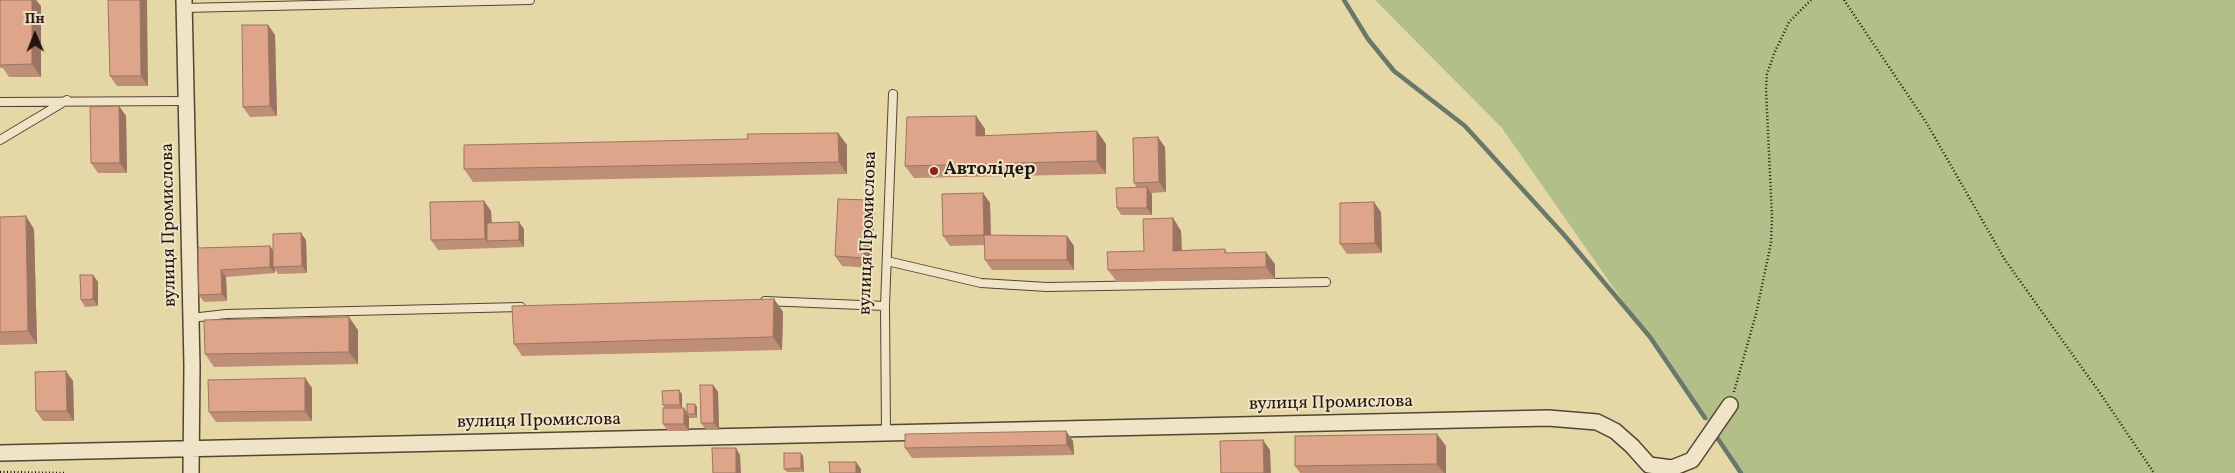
<!DOCTYPE html>
<html>
<head>
<meta charset="utf-8">
<style>
  body { margin:0 }
  #map { position:relative; width:2235px; height:473px; overflow:hidden; background:#e6d7a7; font-family:Vollkorn,serif }
  canvas { display:block }
  .north { position:absolute; left:10px; top:10px; width:50px; height:50px; -webkit-text-stroke:4px #efe5c6; paint-order:stroke; rotate:359deg; font-size:14px; font-weight:700; line-height:20px; text-align:center; color:#22140e }
  .north::after { content:''; display:block; margin:auto; width:18px; height:22px; background:#22140e; clip-path:polygon(50% 0,100% 100%,50% 72%,0 100%) }
</style>
</head>
<body>
<div id="map">
<canvas width="2235" height="473"></canvas>
<div class="north">Пн</div>
</div>
<script>
const c = document.querySelector('canvas').getContext('2d');
c.lineJoin = 'round';
function paint(path, color) { c.fillStyle = color; c.fill(path, 'evenodd'); }
const toPath = rows => new Path2D(rows.map(r => 'M' + r).join(''));
function trace(path, color, width, dash) { c.strokeStyle = color; c.lineWidth = width; c.lineCap = dash ? 'butt' : 'round'; c.setLineDash(dash || []); c.stroke(path); }
function write(font, color, halo, rows, align = 'center') {
  c.font = font + ' Vollkorn,serif'; c.lineWidth = 4; c.setLineDash([]); c.textBaseline = 'middle'; c.strokeStyle = halo; c.fillStyle = color; for (const [text, x, y, turn = 0] of rows) {
    c.save(); c.translate(x, y); c.rotate((+turn || 0) * Math.PI / 180); c.textAlign = isNaN(turn) ? turn : align; if (halo) c.strokeText(text, 0, 0); c.fillText(text, 0, 0); c.restore();
  }
}
paint(toPath([
  [1375,0,2235,0,2235,473,1743,473,1502,128]
]), '#b2bf89');
trace(toPath([
  [1344,0,1368,39,1394,71,1465,126,1565,236,1650,337,1705,418],
  [1716,436,1741,473]
]), '#68786a', 4.5);
const service = toPath([
  [184,8,530,0],
  [0,102,186,101],
  [0,140,67,100],
  [887,261,981,283,1047,287,1326,282],
  [765,301,885,306],
  [191,318,226,314,521,307],
  [886,433,885,306,893,94]
]);
const minor = toPath([
  [184,0,192,366,191,473],
  [0,453,1548,418,1597,422,1615,431,1632,446,1649,465,1672,468,1692,460,1730,405]
]);
trace(service, '#534534', 10);
trace(minor, '#534534', 18);
trace(toPath([
  [1844,0,1926,122,2005,260,2100,393,2154,473],
  [1734,392,1756,314,1771,243,1772,217,1766,89,1767,74,1774,54,1789,22,1811,0],
  [0,472,64,473]
]), '#22140e', 2.5, [1, 2.5]);
trace(service, '#efe5c6', 8);
trace(minor, '#efe5c6', 15);
paint(toPath([
  [0,0,36,0,41,6,41,77,9,77,3,68,0,68],
  [108,0,148,86,117,86,110,76],
  [268,25,275,35,277,116,250,117,243,107],
  [119,106,126,116,127,173,98,173,91,163],
  [976,116,985,129,985,136,1106,144,1106,174,914,178,905,166],
  [838,133,847,145,847,174,473,182,464,169,748,139],
  [1165,147,1166,192,1150,193,1152,194,1152,215,1121,215,1117,208,1137,188,1134,183],
  [983,193,990,203,991,235,1067,236,1074,246,1074,270,992,270,985,260,985,245,950,246,943,236],
  [484,201,491,211,492,222,524,229,524,247,438,250,431,240],
  [875,210,871,268,842,266,835,256],
  [1381,212,1382,253,1347,254,1340,244],
  [0,217,34,229,37,344,0,345],
  [1173,218,1181,231,1182,250,1225,249,1227,253,1275,264,1275,279,1117,282,1108,270,1144,251],
  [306,240,307,273,278,274,275,269,275,273,226,277,227,301,204,302,199,295,198,248,270,246,273,250],
  [93,275,98,282,98,306,85,307,81,300],
  [774,299,783,312,782,350,522,356,514,344],
  [358,330,358,364,214,367,205,354],
  [305,378,312,388,312,421,216,422,209,412],
  [73,381,74,421,43,421,36,411],
  [713,385,718,392,719,430,706,430,701,423],
  [682,394,682,408,687,412,695,404,697,407,697,418,689,418,689,417,689,431,668,431,663,424,665,408,663,405],
  [1066,431,1073,441,1074,455,912,458,905,448],
  [1446,446,1446,473,1300,473,1295,466],
  [803,456,804,472,787,472,784,469]
]), '#bf8e77');
paint(toPath([
  [32,0,36,0,41,6,41,77,32,64],
  [140,0,147,0,148,86,141,76],
  [268,25,275,35,277,116,270,106],
  [119,106,126,116,127,173,120,163],
  [976,116,985,129,985,149,976,136],
  [1097,131,1106,144,1106,174,1097,161],
  [838,133,847,145,847,174,839,162],
  [1158,137,1165,147,1166,192,1159,182],
  [1147,187,1152,194,1152,215,1147,208],
  [983,193,990,203,991,245,984,235],
  [868,200,875,210,871,268,864,258],
  [484,201,491,211,492,241,487,241,492,249,485,239],
  [1374,202,1381,212,1382,253,1375,243],
  [26,216,34,229,37,344,28,331],
  [1173,218,1181,231,1182,263,1173,251],
  [519,222,524,229,524,247,519,240],
  [301,233,306,240,307,273,302,266],
  [1067,236,1074,246,1074,270,1067,260],
  [270,246,274,253,273,267,275,269,275,273,270,267],
  [1266,252,1275,264,1275,279,1266,267],
  [221,270,226,277,227,301,222,294],
  [93,275,98,282,98,306,93,299],
  [774,299,783,312,782,350,773,337],
  [349,317,358,330,358,364,349,352],
  [66,371,73,381,74,421,67,411],
  [305,378,312,388,312,421,305,411],
  [713,385,718,392,719,430,714,423],
  [679,390,682,394,682,408,680,405],
  [695,404,697,407,697,418,695,414],
  [684,408,688,414,687,414,689,417,689,431,684,424],
  [1066,431,1073,441,1074,455,1067,445],
  [1437,434,1446,446,1446,473,1444,473,1437,464],
  [1263,440,1270,450,1271,473,1264,473],
  [736,448,740,455,741,473,736,473],
  [801,453,803,456,804,472,801,468],
  [856,462,861,469,861,473,856,473]
]), '#9b7461');
const building = toPath([
  [0,0,32,0,32,64,0,65,0,0],
  [108,0,140,0,141,76,110,76,108,0],
  [242,25,268,25,270,106,243,107,242,25],
  [119,106,120,163,91,163,90,107,119,106],
  [976,116,976,136,1097,131,1097,161,905,166,907,117,976,116],
  [838,133,839,162,464,169,464,145,748,139,747,134,838,133],
  [1158,137,1159,182,1134,183,1133,138,1158,137],
  [1147,187,1147,208,1117,208,1116,188,1147,187],
  [983,193,984,235,943,236,942,194,983,193],
  [838,199,868,200,864,258,835,256,838,199],
  [484,201,485,239,431,240,430,202,484,201],
  [1374,202,1375,243,1340,244,1340,203,1374,202],
  [26,216,28,331,0,332,0,217,26,216],
  [1173,218,1173,251,1225,249,1225,253,1266,252,1266,267,1108,270,1107,252,1144,251,1143,219,1173,218],
  [519,222,519,240,487,241,487,223,519,222],
  [301,233,302,266,273,267,273,234,301,233],
  [984,235,1067,236,1067,260,985,260,984,235],
  [270,246,270,267,221,270,222,294,199,295,198,248,270,246],
  [80,275,93,275,93,299,81,300,80,275],
  [774,299,773,337,514,344,512,306,774,299],
  [349,317,349,352,205,354,204,320,349,317],
  [66,371,67,411,36,411,35,372,66,371],
  [305,378,305,411,209,412,208,380,305,378],
  [700,385,713,385,714,423,701,423,700,385],
  [679,390,680,405,663,405,662,391,679,390],
  [687,404,695,404,695,414,687,414,687,404],
  [663,408,684,408,684,424,663,424,663,408],
  [1066,431,1067,445,905,448,905,434,1066,431],
  [1437,434,1437,464,1295,466,1295,436,1437,434],
  [1263,440,1264,473,1221,473,1220,441,1263,440],
  [712,448,736,448,736,473,713,473,712,448],
  [784,453,801,453,801,468,784,469,784,453],
  [829,462,856,462,856,473,830,473,829,462]
]);
paint(building, '#dea58a');
trace(building, '#9b7461', 1);
for (const [x, y, r, color] of [
  [934,171,5,"#8f2418"]
]) { const dot = new Path2D(); dot.arc(x, y, r, 0, 2 * Math.PI); c.fillStyle = color; c.fill(dot); trace(dot, '#efe5c6', 2); }
write('bold 18px', '#22140e', '#efe5c6', [
  ["Автолідер",944,171]
], 'left');
write('18px', '#22140e', '#efe5c6', [
  ["вулиця Промислова",170,225,-91],
  ["вулиця Промислова",869,233,-88],
  ["вулиця Промислова",1331,404,-1],
  ["вулиця Промислова",539,422,-1]
]);
</script>
</body>
</html>
